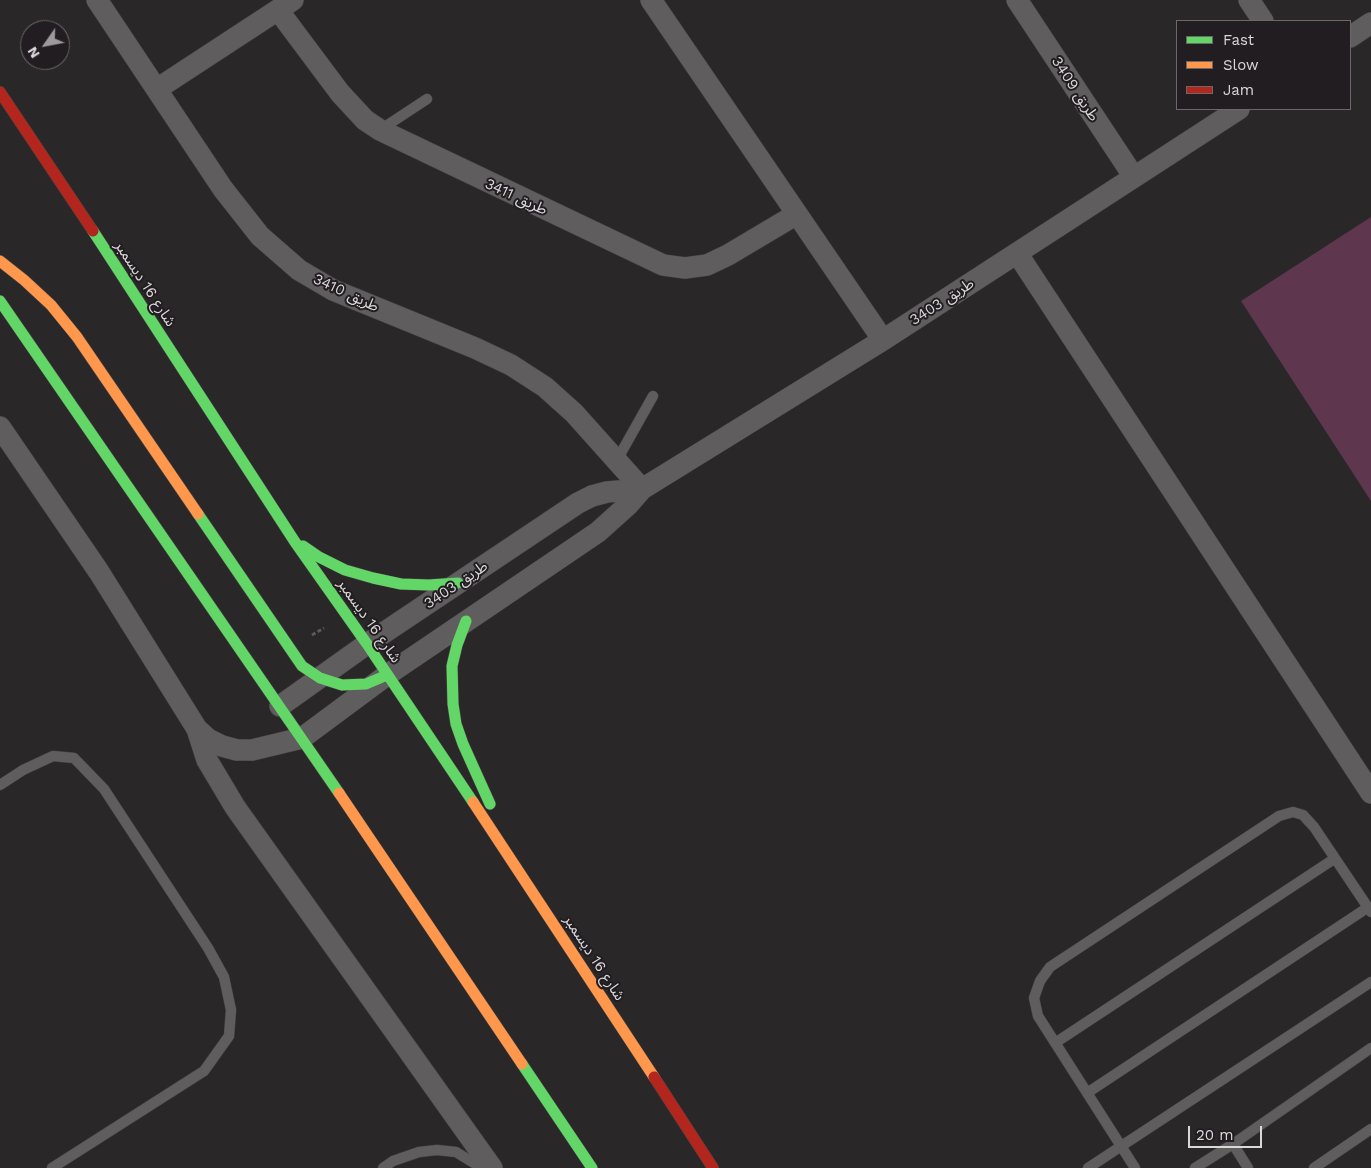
<!DOCTYPE html>
<html>
<head>
<meta charset="utf-8">
<style>
  body { margin:0 }
  #map { position:relative; width:1371px; height:1168px; overflow:hidden; background:#2a2729; font-family:"Work Sans",sans-serif }
  canvas { display:block }
  .legend { position:absolute; left:1176px; top:20px; width:175px; height:90px; box-sizing:border-box; background:#221d20; border:1px solid #6c686a; margin:0; padding:6px 9px; list-style:none; font-size:15px; color:#dbd8da }
  .legend li { display:flex; align-items:center; gap:10px; height:25px }
  .legend b { width:25px; border:1px solid #6c686a }
  .north { position:absolute; left:20px; top:20px; width:50px; height:50px; box-sizing:border-box; background:#221d20; border:1px solid #6c686a; border-radius:50%; rotate:237deg; font-size:14px; font-weight:700; line-height:20px; text-align:center; color:#dbd8da }
  .north::after { content:''; display:block; margin:auto; width:18px; height:22px; background:#9d9a9c; clip-path:polygon(50% 0,100% 100%,50% 72%,0 100%) }
  .scale { position:absolute; left:1188px; top:1126px; width:74px; height:22px; box-sizing:border-box; border:2px solid #dbd8da; border-top:0; padding-left:6px; font-size:15px; line-height:18px; white-space:nowrap; color:#dbd8da; -webkit-text-stroke:4px #221d20; paint-order:stroke }
</style>
</head>
<body>
<div id="map">
<canvas width="1371" height="1168"></canvas>
<ul class="legend">
<li><b style="height:6px;background:#63d668"></b>Fast</li>
<li><b style="height:6px;background:#ff974d"></b>Slow</li>
<li><b style="height:6px;background:#b3261e"></b>Jam</li>
</ul>
<div class="north">N</div>
<div class="scale">20 m</div>
</div>
<script>
const c = document.querySelector('canvas').getContext('2d');
c.lineJoin = 'round';
function paint(path, color) { c.fillStyle = color; c.fill(path, 'evenodd'); }
const toPath = rows => new Path2D(rows.map(r => 'M' + r).join(''));
function trace(path, color, width, dash) { c.strokeStyle = color; c.lineWidth = width; c.lineCap = dash ? 'butt' : 'round'; c.setLineDash(dash || []); c.stroke(path); }
function write(font, color, halo, rows, align = 'center') {
  c.font = font + ' "Work Sans","Noto Sans Arabic",sans-serif'; c.lineWidth = 4; c.setLineDash([]); c.textBaseline = 'middle'; c.strokeStyle = halo; c.fillStyle = color; for (const [text, x, y, turn = 0] of rows) {
    c.save(); c.translate(x, y); c.rotate((+turn || 0) * Math.PI / 180); c.textAlign = isNaN(turn) ? turn : align; if (halo) c.strokeText(text, 0, 0); c.fillText(text, 0, 0); c.restore();
  }
}
paint(toPath([
  [1371,217,1371,501,1241,301]
]), '#5e374f');
const lane = toPath([
  [380,130,427,99],
  [617,460,653,396],
  [0,785,23,770,53,756,74,758,104,789,208,948,224,977,231,1010,229,1036,204,1071,52,1168],
  [1055,1043,1334,859],
  [1087,1093,1367,908],
  [1233,1144,1248,1168],
  [383,1168,393,1161,419,1152,437,1150,456,1152,482,1168],
  [1088,1168,1371,982],
  [1135,1168,1038,1016,1034,998,1040,981,1050,967,1279,816,1293,812,1303,815,1314,827,1371,912],
  [1195,1168,1233,1144,1371,1048],
  [1314,1168,1371,1129]
]);
const street = toPath([
  [97,0,223,189,260,236,299,270,333,290,475,348,511,365,545,387,574,413,642,489],
  [651,0,883,340],
  [1017,0,1134,177],
  [1249,0,1263,21],
  [278,10,340,93,365,120,380,130,663,265,685,268,707,265,728,255,797,214],
  [1350,37,1371,23],
  [157,89,293,0],
  [1017,253,1371,793],
  [0,427,99,572,197,729,208,739,222,746,237,750,252,750,302,738,387,675,598,532,628,505,642,489,883,340,1239,109],
  [280,706,367,644,578,503,592,496,607,492,642,489],
  [197,729,207,760,235,807,492,1168]
]);
const fast = toPath([
  [93,231,295,542,367,644,473,802],
  [0,301,339,793],
  [198,514,302,666,320,678,342,685,366,684,387,675],
  [303,546,319,557,345,570,373,578,401,584,429,585,458,583],
  [466,621,457,645,452,666,453,704,456,724,463,744,490,804],
  [522,1064,592,1168]
]);
const slow = toPath([
  [0,261,24,280,51,305,77,337,198,514],
  [339,793,522,1064],
  [473,802,654,1077]
]);
const jam = toPath([
  [0,92,93,231],
  [654,1077,713,1168]
]);
trace(lane, '#474546', 11);
trace(street, '#474546', 22);
trace(fast, '#474546', 12);
trace(slow, '#474546', 12);
trace(jam, '#474546', 12);
trace(toPath([
  [312,635,324,628]
]), '#5c5a5b', 3, [4, 2.5]);
trace(lane, '#605d5f', 10);
trace(street, '#605d5f', 21);
trace(fast, '#63d668', 11);
trace(slow, '#ff974d', 11);
trace(jam, '#b3261e', 11);
write('15px', '#dbd8da', '#221d20', [
  ["طريق 3409",1075,89,57],
  ["طريق 3411",516,197,25],
  ["شارع 16 ديسمبر",145,284,57],
  ["طريق 3410",346,293,25],
  ["طريق 3403",942,302,-33],
  ["طريق 3403",456,585,-34],
  ["شارع 16 ديسمبر",369,621,55],
  ["شارع 16 ديسمبر",594,958,57]
]);
</script>
</body>
</html>
